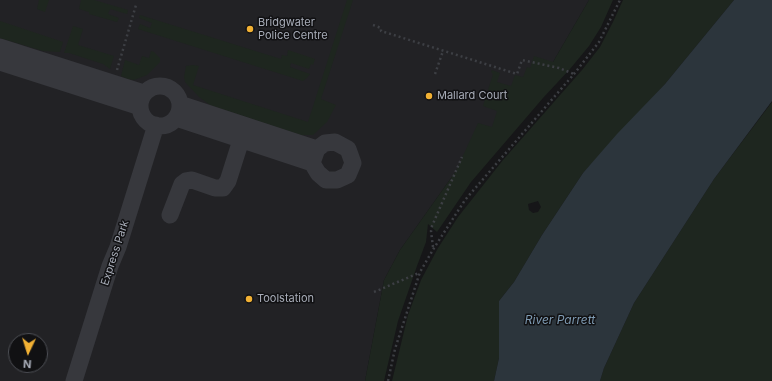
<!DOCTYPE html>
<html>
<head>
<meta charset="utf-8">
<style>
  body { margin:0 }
  #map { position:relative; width:772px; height:381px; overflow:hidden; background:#161618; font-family:Inter,sans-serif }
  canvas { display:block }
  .north { position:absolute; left:8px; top:333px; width:40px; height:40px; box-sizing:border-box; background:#111113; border:1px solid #4d4f55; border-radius:50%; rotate:184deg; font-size:11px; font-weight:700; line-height:16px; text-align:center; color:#a8adb8 }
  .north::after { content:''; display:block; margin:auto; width:14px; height:18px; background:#f2b134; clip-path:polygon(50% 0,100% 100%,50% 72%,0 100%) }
</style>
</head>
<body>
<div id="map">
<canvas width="772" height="381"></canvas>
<div class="north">N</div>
</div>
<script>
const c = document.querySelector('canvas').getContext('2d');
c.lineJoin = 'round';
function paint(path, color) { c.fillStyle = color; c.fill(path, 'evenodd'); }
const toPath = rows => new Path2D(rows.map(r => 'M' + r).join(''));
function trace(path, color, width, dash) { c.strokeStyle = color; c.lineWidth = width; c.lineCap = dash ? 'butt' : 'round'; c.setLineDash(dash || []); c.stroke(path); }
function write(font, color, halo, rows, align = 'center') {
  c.font = font + ' Inter,sans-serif'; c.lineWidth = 3; c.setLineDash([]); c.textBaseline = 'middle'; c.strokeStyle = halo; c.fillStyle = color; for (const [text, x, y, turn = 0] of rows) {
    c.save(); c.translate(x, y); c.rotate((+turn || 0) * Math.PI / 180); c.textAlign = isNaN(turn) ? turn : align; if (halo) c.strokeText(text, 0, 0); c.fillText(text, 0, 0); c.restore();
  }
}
paint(toPath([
  [0,0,589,0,553,62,456,171,400,250,384,280,365,381,0,381],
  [16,341,40,341,40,365,16,365]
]), '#222225');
paint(toPath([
  [39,0,49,0,45,12,37,9],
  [81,0,94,0,128,10,127,14,110,9,108,14,119,18,117,22,89,14,89,12,79,9],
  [347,0,353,0,321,99,336,105,327,122,313,135,301,135,210,105,199,97,185,82,184,77,186,66,193,65,199,66,193,85,308,122],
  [589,0,613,0,601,27,589,46,570,69,543,98,471,182,437,232,428,224,426,242,417,266,398,321,384,381,365,381,384,280,400,250,456,171,478,123,492,127,497,111,483,106,493,74,491,72,492,70,500,73,497,82,511,86,515,75,523,77,527,67,530,68,534,56,553,62],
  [623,0,734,0,665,84,583,173,542,235,514,282,499,301,499,358,494,381,392,381,408,315,421,280,438,248,458,217,503,160,582,70,600,47,613,22],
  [538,201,541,207,538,212,533,213,529,210,528,204],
  [140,15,281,59,282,55,287,56,288,50,315,59,313,65,311,64,309,69,291,63,290,67,310,74,307,78,303,81,138,29,140,24,150,28,152,23,139,18],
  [0,21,63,42,60,52,43,51,0,38],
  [73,26,83,29,78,45,114,56,110,69,103,64,69,53,64,53],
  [151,51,154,52,160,58,160,62,147,75,134,80,128,79,121,76,125,60,139,65,142,56,149,58],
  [772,102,772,381,600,381,604,368,634,303,714,179]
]), '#1e261f');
paint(toPath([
  [734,0,772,0,772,101,714,179,634,303,604,368,600,381,494,381,499,358,499,301,514,282,542,235,583,173,617,134,665,84]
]), '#2c353c');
trace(toPath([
  [373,25,381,28,381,31,517,74,522,60,559,68,574,74],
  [117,70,136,5],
  [435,74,443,51],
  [433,247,431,231,432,226,462,157],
  [374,292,419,273],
  [388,381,395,349,420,272,434,248,465,200,574,74,599,42,620,0]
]), '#3d3f44', 2.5, [2, 3]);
trace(toPath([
  [0,47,144,93],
  [0,62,140,107],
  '140 106a20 20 0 1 1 40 0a20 20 0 1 1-40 0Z',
  [180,104,317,149],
  [176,118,312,163],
  [335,142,348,149,353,163,348,175,337,180,326,180,318,173,312,163,317,149,325,143,335,142],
  [170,215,182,184,186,181,192,180,215,188,223,188,228,181,241,140],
  [74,381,110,266,118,247,156,125]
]), '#37383d', 17);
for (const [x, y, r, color] of [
  [250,29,4,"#f2b134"],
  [429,96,4,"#f2b134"],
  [249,299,4,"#f2b134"]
]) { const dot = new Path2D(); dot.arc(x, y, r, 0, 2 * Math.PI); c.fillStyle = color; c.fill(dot); trace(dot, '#111113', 1.5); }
write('11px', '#a8adb8', '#111113', [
  ["Bridgwater",258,23],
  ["Police Centre",258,36],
  ["Mallard Court",437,96],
  ["Toolstation",257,299]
], 'left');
write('11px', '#a8adb8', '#111113', [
  ["Express Park",115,253,-72]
]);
write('italic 12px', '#7f9bb3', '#111113', [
  ["River Parrett",560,320]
]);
</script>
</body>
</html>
